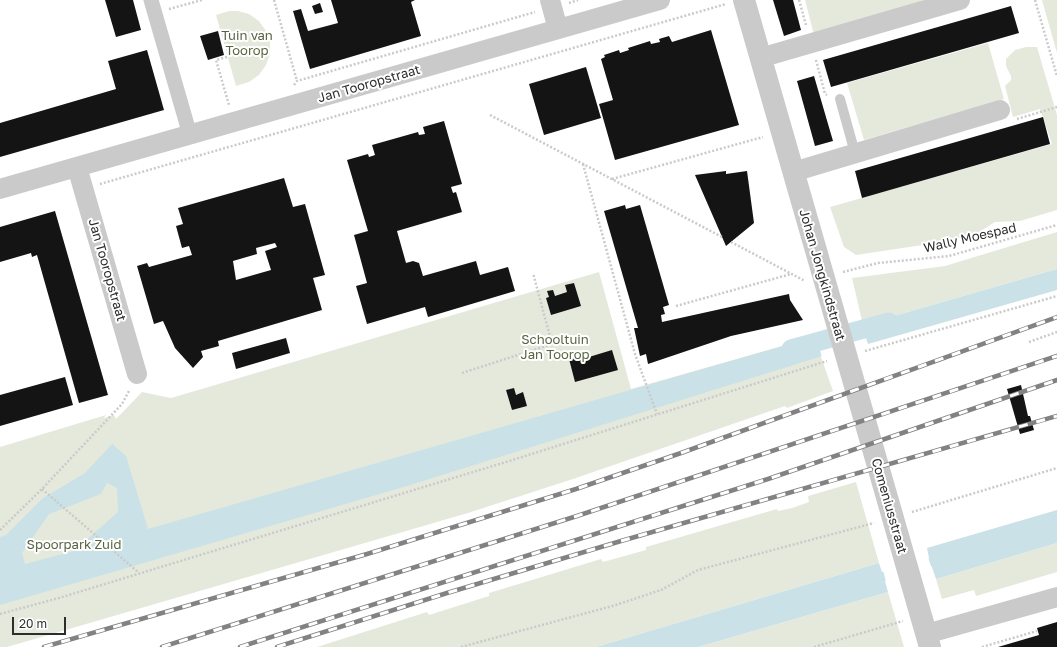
<!DOCTYPE html>
<html>
<head>
<meta charset="utf-8">
<style>
  body { margin:0 }
  #map { position:relative; width:1057px; height:647px; overflow:hidden; background:#fff; font-family:"Golos Text",sans-serif }
  canvas { display:block }
  .scale { position:absolute; left:12px; top:617px; width:54px; height:18px; box-sizing:border-box; border:2px solid #2d2d2d; border-top:0; padding-left:5px; font-size:12px; line-height:14px; white-space:nowrap; color:#2d2d2d; -webkit-text-stroke:3px #fff; paint-order:stroke }
</style>
</head>
<body>
<div id="map">
<canvas width="1057" height="647"></canvas>
<div class="scale">20 m</div>
</div>
<script>
const c = document.querySelector('canvas').getContext('2d');
c.lineJoin = 'round';
function paint(path, color) { c.fillStyle = color; c.fill(path, 'evenodd'); }
const toPath = rows => new Path2D(rows.map(r => 'M' + r).join(''));
function trace(path, color, width, dash) { c.strokeStyle = color; c.lineWidth = width; c.lineCap = dash ? 'butt' : 'round'; c.setLineDash(dash || []); c.stroke(path); }
function write(font, color, halo, rows, align = 'center') {
  c.font = font + ' "Golos Text",sans-serif'; c.lineWidth = 4; c.setLineDash([]); c.textBaseline = 'middle'; c.strokeStyle = halo; c.fillStyle = color; for (const [text, x, y, turn = 0] of rows) {
    c.save(); c.translate(x, y); c.rotate((+turn || 0) * Math.PI / 180); c.textAlign = isNaN(turn) ? turn : align; if (halo) c.strokeText(text, 0, 0); c.fillText(text, 0, 0); c.restore();
  }
}
paint(toPath([
  [805,0,922,0,923,4,814,35],
  [1042,0,1057,0,1057,53],
  [229,11,238,11,249,14,259,21,266,31,270,42,270,54,266,65,259,75,249,82,236,86,216,15],
  [988,43,1004,99,864,140,847,83],
  [1026,47,1037,47,1057,115,1057,210,1020,221,995,222,979,232,949,241,856,255,844,247,830,207,1052,144,1040,109,1013,117,1005,86,1011,80,1011,76,1006,66,1006,59,1015,50],
  [1057,232,1057,269,863,325,852,278,945,266],
  [599,272,631,389,814,337,833,391,787,408,785,406,573,479,468,513,7,647,0,647,0,447,106,415,104,418,114,415,116,419,142,392,171,398],
  [856,482,879,563,596,647,317,647,427,612,429,615,489,596,489,593,601,559,603,562,646,550,646,547,777,509,778,511,792,508,809,502,808,496],
  [1057,543,1057,572,976,596,974,590,942,599,936,579],
  [888,592,904,647,698,647]
]), '#e5e9dc');
paint(toPath([
  [1057,269,1057,290,868,344,867,342,407,486,0,605,0,537,6,535,43,498,85,473,112,444,126,456,148,529,814,337,817,348,866,334,863,325],
  [107,483,117,488,118,512,74,551,25,564,22,553,49,514,101,494],
  [1057,510,1057,543,936,579,932,567,885,581,888,592,698,647,596,647,879,563,882,572,929,558,927,548]
]), '#c9e1e7');
paint(toPath([
  [862,323,868,345,822,358,819,346,863,333],
  [928,557,932,569,886,582,883,570]
]), '#fff');
trace(toPath([
  [791,349,889,322]
]), '#c9e1e7', 19);
paint(toPath([
  [105,0,133,0,141,30,116,37],
  [331,0,415,0,411,2,421,36,310,69,293,11,301,9,308,31,338,23],
  [773,0,793,0,801,30,784,36],
  [320,3,323,12,315,14,312,6],
  [1011,6,1019,33,831,87,823,60],
  [711,30,739,125,615,160,599,104,613,100,601,59,605,57,604,55,619,50,620,53,629,50,628,48,650,41,651,44,660,42,659,39,669,36,672,42],
  [218,31,224,55,208,60,200,36],
  [147,50,164,110,0,157,0,123,116,89,108,61],
  [586,67,601,118,544,135,529,84],
  [814,76,833,141,815,146,797,81],
  [1043,117,1050,144,862,198,855,171],
  [444,121,462,184,451,187,453,193,456,192,462,212,397,231,406,263,413,261,419,263,423,276,476,261,480,275,508,267,515,291,428,317,425,307,367,324,356,286,367,283,354,235,368,231,347,160,368,154,369,157,375,155,372,145,418,132,419,135,425,134,423,127],
  [726,171,726,174,747,171,754,223,726,246,695,175],
  [284,178,293,207,305,204,325,275,313,278,322,310,218,341,219,346,201,351,203,357,193,368,175,348,163,321,154,324,137,266,147,263,149,267,192,255,189,246,182,248,176,226,183,224,178,208],
  [275,243,277,247,265,251,271,270,236,280,233,261,257,254,256,248],
  [625,205,626,209,640,205,669,305,663,307,665,314,661,315,662,322,789,294,790,300,803,320,731,336,648,364,646,354,640,356,634,328,638,328,604,211],
  [55,211,108,395,79,403,37,255,32,257,31,253,0,262,0,227],
  [574,283,581,306,551,315,546,298,549,297,547,291,553,290,555,296,567,292,565,285],
  [286,338,290,353,236,369,232,353],
  [612,350,618,370,575,382,569,359,588,353,589,357],
  [65,377,73,405,0,426,0,395],
  [1021,385,1028,416,1030,416,1034,430,1020,434,1007,389],
  [514,388,516,395,523,392,527,406,512,410,506,390],
  [1057,622,1057,647,998,647,1039,635,1037,628]
]), '#141414');
trace(toPath([
  [274,0,297,81],
  [799,0,806,25],
  [1035,0,1057,76],
  [569,3,578,0],
  [169,9,202,0],
  [227,57,216,60,229,105],
  [816,60,825,94,827,95],
  [294,85,297,81,535,12],
  [490,115,722,237],
  [1017,119,1057,107],
  [583,164,635,354,657,414],
  [612,179,763,137],
  [100,184,726,4],
  [731,242,805,281],
  [843,272,878,263,949,256,1057,225],
  [676,306,791,274],
  [1029,342,1057,332],
  [865,351,1057,296],
  [462,373,552,344,533,273],
  [42,489,138,572],
  [912,512,1057,468],
  [0,530,42,489,122,404,129,391],
  [0,614,59,598,506,462,827,361],
  [461,647,616,605,661,590,698,570,874,523],
  [814,647,903,621],
  [982,647,1037,631]
]), '#cacaca', 2.5, [2, 2]);
trace(toPath([
  [840,99,855,153]
]), '#cacaca', 10);
trace(toPath([
  [151,0,190,135]
]), '#cacaca', 15);
trace(toPath([
  [550,0,558,29],
  [760,58,960,0],
  [77,167,137,374],
  [793,172,1000,110],
  [0,189,660,0],
  [926,634,1057,597]
]), '#cacaca', 20);
trace(toPath([
  [744,0,930,647]
]), '#cacaca', 22);
const rail = toPath([
  [44,647,367,554,576,489,681,453,1057,317],
  [162,647,577,516,1057,356],
  [240,647,768,479,1057,380],
  [277,647,447,593,621,541,1057,416]
]);
trace(rail, '#828282', 4.5);
trace(rail, '#fff', 3, [9]);
write('13px', '#57643f', '#fff', [
  ["Tuin van",247,36],
  ["Toorop",247,51],
  ["Schooltuin",555,340],
  ["Jan Toorop",555,355],
  ["Spoorpark Zuid",74,545]
]);
write('13px', '#2d2d2d', '#fff', [
  ["Jan Tooropstraat",369,84,-16],
  ["Wally Moespad",970,238,-13],
  ["Jan Tooropstraat",107,270,74],
  ["Johan Jongkindstraat",822,275,74],
  ["Comeniusstraat",889,506,74]
]);
</script>
</body>
</html>
